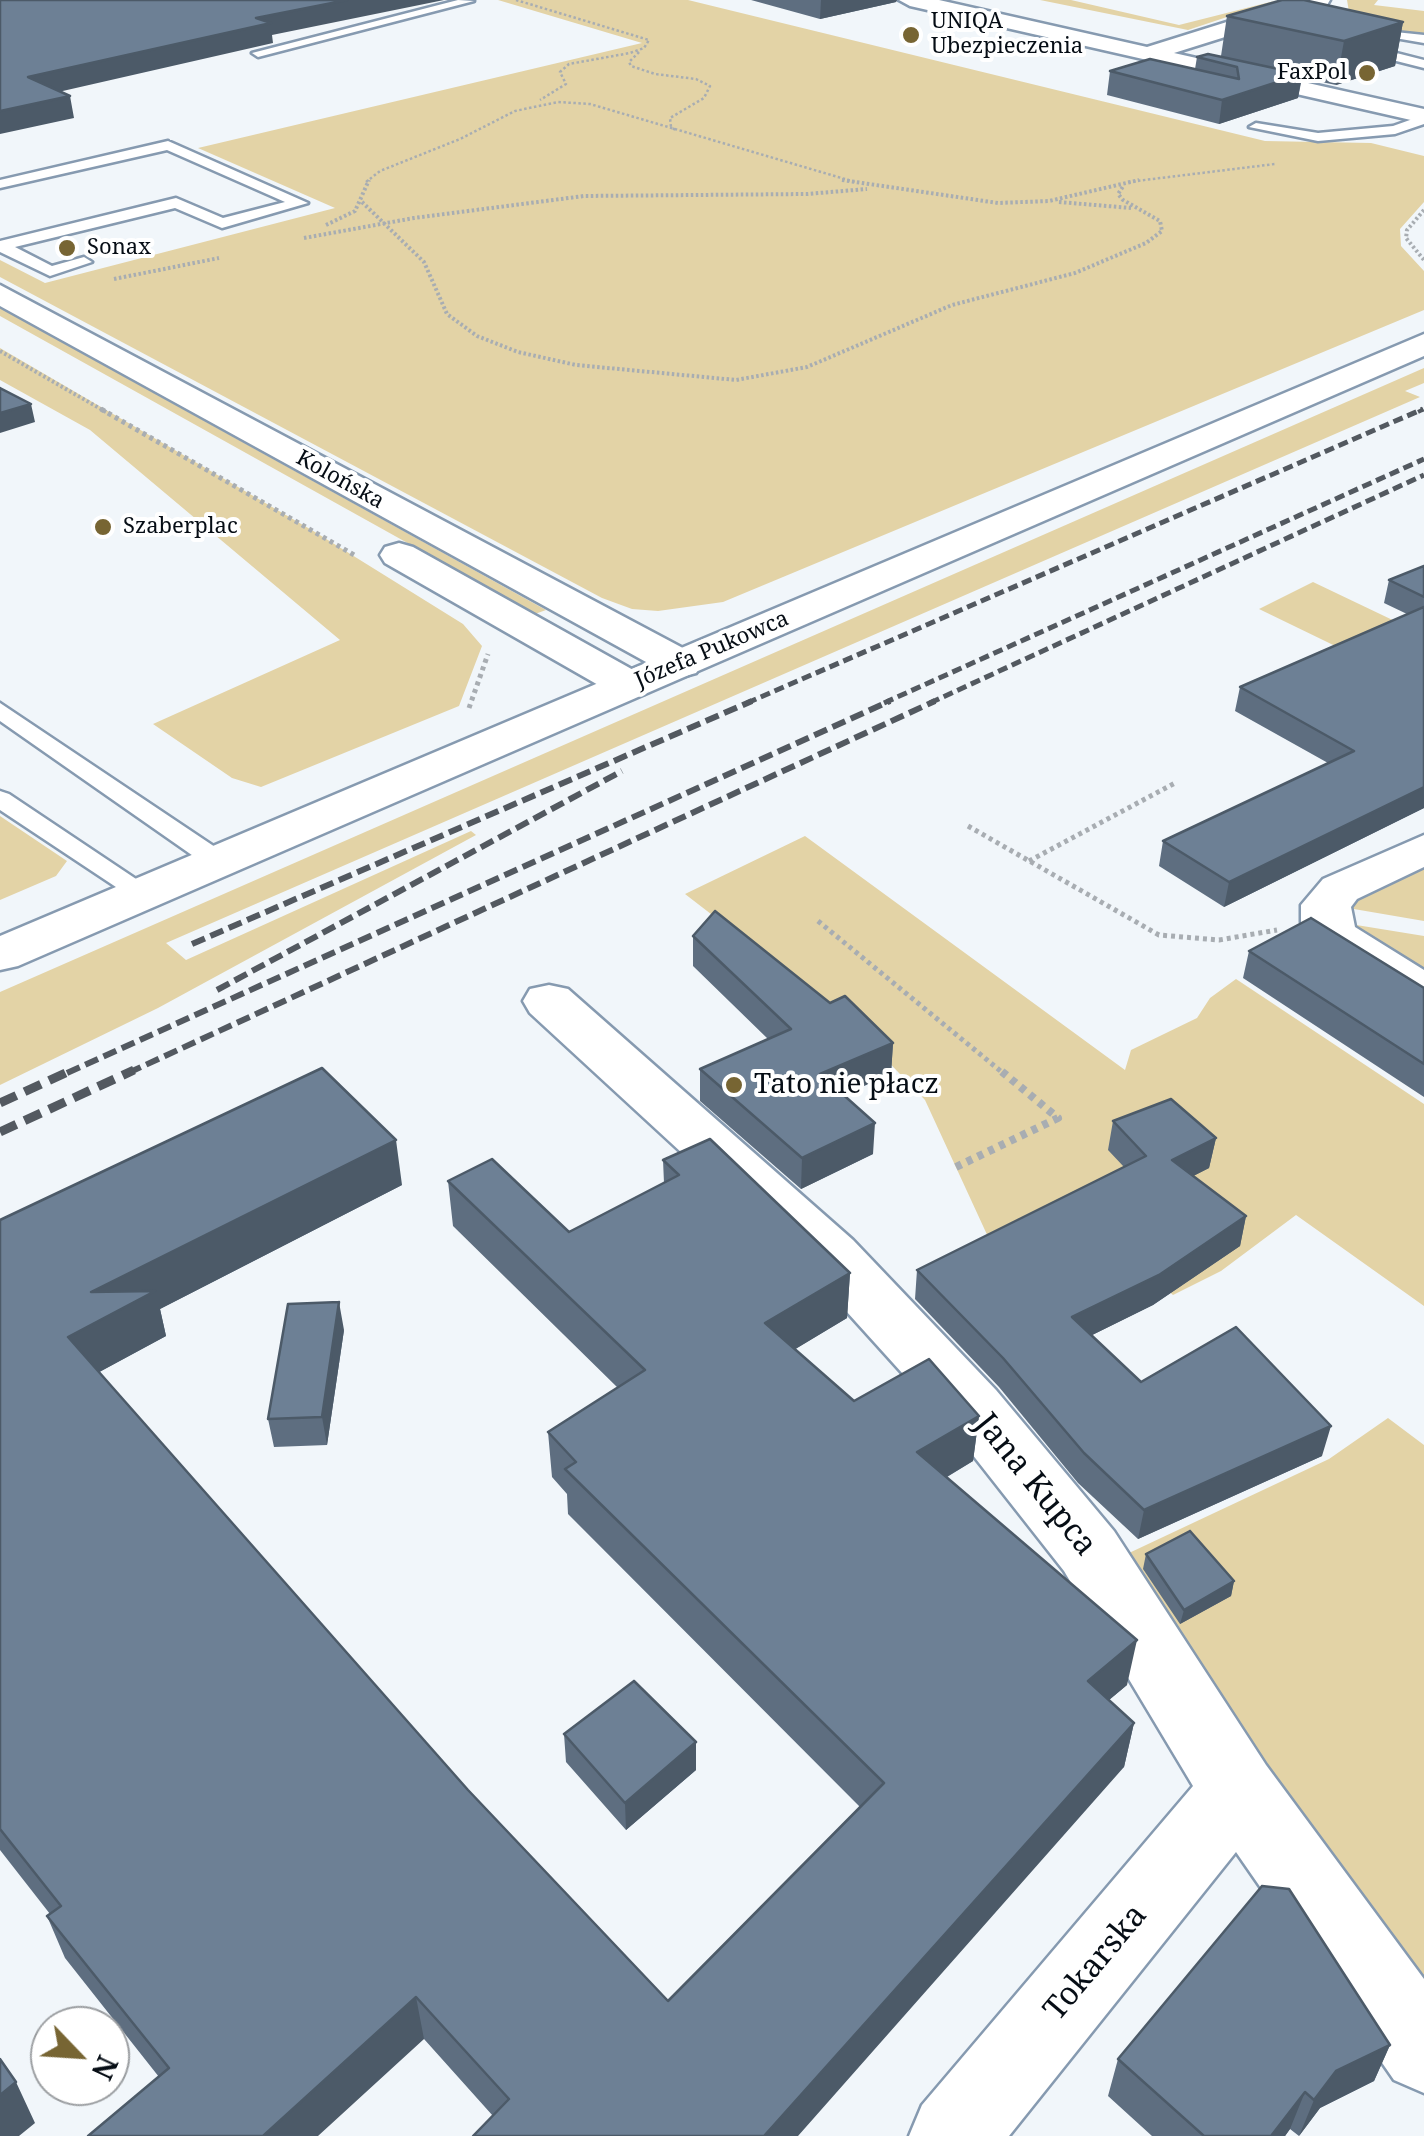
<!DOCTYPE html>
<html>
<head>
<meta charset="utf-8">
<style>
  body { margin:0 }
  #map { position:relative; width:1424px; height:2136px; overflow:hidden; background:#f1f6fa; font-family:"Noto Serif",serif }
  canvas { display:block }
  .north { position:absolute; left:30px; top:2006px; width:100px; height:100px; box-sizing:border-box; background:#fff; border:2px solid #9b9ea1; border-radius:50%; rotate:115deg; font-size:28px; font-weight:700; line-height:40px; text-align:center; color:#060d15 }
  .north::after { content:''; display:block; margin:auto; width:35px; height:45px; background:#776533; clip-path:polygon(50% 0,100% 100%,50% 72%,0 100%) }
</style>
</head>
<body>
<div id="map">
<canvas width="1424" height="2136"></canvas>
<div class="north">N</div>
</div>
<script>
const c = document.querySelector('canvas').getContext('2d');
c.lineJoin = 'round';
function paint(path, color) { c.fillStyle = color; c.fill(path, 'evenodd'); }
const toPath = rows => new Path2D(rows.map(r => 'M' + r).join(''));
function trace(path, color, width, dash) { c.strokeStyle = color; c.lineWidth = width; c.lineCap = dash ? 'butt' : 'round'; c.setLineDash(dash || []); c.stroke(path); }
function write(font, color, halo, rows, align = 'center') {
  c.font = font + ' "Noto Serif",serif'; c.lineWidth = 8; c.setLineDash([]); c.textBaseline = 'middle'; c.strokeStyle = halo; c.fillStyle = color; for (const [text, x, y, turn = 0] of rows) {
    c.save(); c.translate(x, y); c.rotate((+turn || 0) * Math.PI / 180); c.textAlign = isNaN(turn) ? turn : align; if (halo) c.strokeText(text, 0, 0); c.fillText(text, 0, 0); c.restore();
  }
}
paint(toPath([
  [498,0,688,0,1265,141,1371,143,1424,156,1424,202,1400,229,1401,246,1424,271,1424,310,723,602,658,611,632,609,602,598,0,277,0,260,45,283,335,208,198,148,642,43],
  [1040,0,1071,0,1179,25,1278,0,1188,30],
  [1347,0,1378,0,1374,5,1424,11,1424,33,1400,33,1350,18],
  [0,308,418,539,546,610,535,614,0,316],
  [0,348,315,532,463,624,482,646,459,706,261,787,232,778,153,724,340,640,90,430,0,380],
  [1424,368,1424,383,1405,391,1420,397,166,943,186,960,471,831,476,835,158,1008,0,1085,0,992],
  [1313,582,1424,635,1424,689,1259,609],
  [0,816,67,861,56,876,0,900],
  [805,836,1125,1070,1131,1050,1197,1018,1210,998,1236,979,1424,1104,1424,1306,1296,1215,1221,1271,1173,1295,1080,1210,995,1252,925,1100,847,1019,685,894],
  [1424,857,1424,921,1348,908,1350,901],
  [1344,923,1424,936,1424,984],
  [1388,1418,1424,1445,1424,1999,1264,1768,1129,1553,1329,1459]
]), '#e3d3a6');
const lane = toPath([
  [458,0,474,1,258,57,252,53,458,0],
  [1395,32,1424,35,1424,43,1395,38,1395,32],
  [1361,44,1424,60,1424,68,1357,51,1361,44],
  [1424,115,1424,124,1395,134,1318,141,1249,127,1256,123,1318,133,1393,126,1424,115],
  [168,141,308,203,222,228,175,208,15,247,52,266,84,257,92,262,50,276,0,252,0,241,176,198,223,218,285,202,167,150,0,188,0,180,168,141],
  [0,703,227,855,231,861,227,867,209,867,0,721,0,703],
  [0,791,9,794,157,893,154,899,134,899,0,810,0,791]
]);
const street = toPath([
  [899,0,939,0,1147,47,1297,0,1330,0,1327,5,1174,53,1424,109,1424,123,910,6,899,0],
  [0,285,696,655,702,664,696,673,681,677,666,673,0,306,0,285],
  [399,543,413,547,644,676,650,685,644,694,629,698,614,694,385,563,380,555,385,547,399,543],
  [1424,835,1424,867,1357,899,1351,907,1355,927,1424,970,1424,1009,1405,1004,1319,949,1301,922,1301,905,1323,879,1424,835],
  [549,985,568,989,853,1240,996,1390,1114,1531,1266,1765,1424,1979,1424,2093,1394,2080,1236,1852,1009,2136,909,2136,922,2105,1193,1786,1064,1571,950,1426,809,1270,530,1013,523,1001,530,989,549,985]
]);
const secondary = toPath([
  [1424,334,1424,356,18,966,0,970,0,936,1424,334]
]);
trace(lane, '#869ab0', 5);
trace(street, '#869ab0', 5);
trace(secondary, '#869ab0', 5);
trace(toPath([
  [516,0,649,40,644,48,630,53,569,64,560,72,566,84,540,100],
  [639,52,629,62,631,66,655,74,696,79,710,86,704,98,670,118,671,127,677,131],
  [366,182,380,171,460,139,515,111,558,102,590,104,855,182],
  [1128,182,1275,164]
]), '#a8adb2', 2.5, [2.5, 2.5]);
trace(toPath([
  [842,180,998,203,1049,201,1139,180],
  [362,202,424,262,447,314,477,336,518,352,576,365,736,380,807,367,952,305,1075,273,1146,243,1162,231,1160,221,1123,200,1118,194,1124,185],
  [1059,202,1131,208],
  [1424,210,1407,230,1406,238,1424,260],
  [326,225,355,211,369,180],
  [304,238,414,218,584,196,807,194,867,189],
  [114,279,219,258],
  [0,351,106,412]
]), '#a8adb2', 4, [2.5, 2.5]);
trace(toPath([
  [101,409,356,556],
  [469,708,488,654],
  [968,826,1159,935,1219,940,1277,930],
  [1029,861,1175,783],
  [818,921,1003,1073]
]), '#a8adb2', 5, [4, 4]);
trace(toPath([
  [956,1167,1058,1118,1000,1070]
]), '#a8adb2', 8, [6, 6]);
paint(lane, '#fff');
paint(street, '#fff');
paint(secondary, '#fff');
trace(toPath([
  [1418,412,1424,409]
]), '#535960', 4, [6, 4]);
trace(toPath([
  [747,703,1423,409],
  [884,703,1424,459],
  [930,703,1424,475]
]), '#535960', 5, [10, 5]);
trace(toPath([
  [192,944,752,701],
  [217,990,622,771],
  [67,1073,890,701],
  [128,1073,935,701]
]), '#535960', 6, [14, 6]);
trace(toPath([
  [0,1103,72,1070],
  [0,1132,134,1070]
]), '#535960', 9, [18, 9]);
paint(toPath([
  [751,0,897,0,896,2,820,19],
  [1227,16,1403,22,1395,66,1336,85,1302,78,1298,98,1219,124,1107,95,1110,71,1195,69,1197,57,1221,56],
  [1424,566,1424,808,1224,907,1159,866,1163,841,1328,763,1235,711,1240,687,1407,614,1384,603,1389,580],
  [693,936,830,1003,893,1043,891,1074,844,1095,873,1154,801,1189,700,1101,700,1069,768,1039,693,966],
  [1249,951,1424,988,1424,1097,1243,978],
  [1113,1121,1216,1138,1209,1168,1193,1176,1246,1216,1240,1246,1153,1305,1092,1335,1141,1382,1322,1456,1138,1539,1078,1483,999,1387,915,1299,917,1270,1124,1167,1108,1150],
  [663,1160,850,1273,847,1318,795,1349,854,1401,979,1416,973,1461,947,1477,1127,1685,1109,1700,1134,1723,1124,1767,493,2116,424,2039,159,2077,65,1958,47,1916,50,1914,0,1850,0,1220,402,1185,160,1309,166,1336,99,1372,468,1790,668,2001,860,1807,568,1514,567,1494,552,1477,548,1432,618,1388,453,1226,448,1181,569,1232,664,1183],
  [344,1330,327,1445,274,1447,268,1419],
  [1146,1554,1234,1581,1231,1596,1180,1624,1143,1569],
  [564,1734,696,1770,626,1830,566,1762],
  [1390,2045,1374,2081,1320,2108,1299,2136,1290,2129,1285,2136,1152,2136,1108,2096,1118,2059]
]), '#5e6e80');
paint(toPath([
  [347,0,444,0,272,35,273,43,32,98,28,77,256,18],
  [821,0,897,0,896,2,820,19],
  [1403,22,1395,66,1336,85,1344,41],
  [1302,74,1298,98,1219,124,1222,100],
  [70,96,74,118,0,134,0,111],
  [31,404,35,422,0,433,0,413],
  [1424,787,1424,808,1224,907,1229,882],
  [893,1043,891,1074,818,1105,820,1074],
  [875,1123,873,1154,801,1189,802,1158],
  [1216,1138,1209,1168,1166,1190,1172,1160],
  [396,1140,402,1185,160,1309,166,1336,81,1382,68,1337,91,1292],
  [1246,1216,1240,1246,1153,1305,1068,1347,1072,1317],
  [850,1273,847,1318,764,1368,765,1323],
  [339,1302,344,1330,327,1445,322,1417],
  [979,1416,973,1461,913,1497,917,1452],
  [1331,1426,1322,1456,1138,1539,1144,1510],
  [1234,1581,1231,1596,1180,1624,1184,1610],
  [1137,1640,1127,1685,1079,1725,1088,1681],
  [1134,1723,1124,1767,798,2136,764,2136],
  [696,1742,696,1770,626,1830,625,1803],
  [416,1997,424,2039,318,2136,263,2136],
  [1390,2045,1374,2081,1320,2108,1299,2136,1314,2100,1336,2071],
  [16,2082,35,2123,19,2136,0,2136,0,2095],
  [1305,2092,1290,2129,1285,2136,1271,2136]
]), '#4c5a68');
const building = toPath([
  [0,0,347,0,256,18,271,23,28,77,70,96,0,111,0,0],
  [1282,0,1304,0,1403,22,1344,41,1227,16,1282,0],
  [1208,54,1302,74,1222,100,1110,71,1150,59,1239,79,1237,67,1197,57,1208,54],
  [0,388,31,404,0,413,0,388],
  [1424,566,1424,597,1389,580,1424,566],
  [1424,607,1424,787,1229,882,1163,841,1354,751,1240,687,1424,607],
  [715,911,830,1003,845,996,893,1043,820,1074,875,1123,802,1158,700,1069,791,1029,693,936,715,911],
  [1311,918,1424,988,1424,1064,1249,951,1311,918],
  [322,1068,396,1140,91,1292,155,1291,68,1337,468,1790,668,2001,884,1783,565,1469,576,1462,548,1432,645,1370,448,1181,492,1159,569,1232,679,1175,663,1160,710,1139,850,1273,765,1323,854,1401,929,1359,979,1416,917,1452,1137,1640,1088,1681,1134,1723,764,2136,473,2136,509,2099,416,1997,263,2136,88,2136,169,2068,47,1916,61,1906,0,1829,0,1220,322,1068],
  [1171,1099,1216,1138,1172,1160,1246,1216,1159,1275,1072,1317,1141,1382,1236,1327,1331,1426,1144,1510,1084,1453,1003,1358,917,1270,1146,1156,1113,1121,1171,1099],
  [339,1302,322,1417,268,1419,288,1304,339,1302],
  [1190,1531,1234,1581,1184,1610,1146,1554,1190,1531],
  [634,1681,696,1742,625,1803,564,1734,634,1681],
  [1262,1886,1289,1889,1390,2045,1336,2071,1314,2100,1305,2092,1271,2136,1204,2136,1118,2059,1262,1886],
  [0,2059,16,2082,0,2095,0,2059]
]);
paint(building, '#6d8095');
trace(building, '#4c5a68', 2.5);
for (const [x, y, r, color] of [
  [911,35,10,"#776533"],
  [1367,73,10,"#776533"],
  [67,248,10,"#776533"],
  [103,527,10,"#776533"],
  [734,1085,10,"#776533"]
]) { const dot = new Path2D(); dot.arc(x, y, r, 0, 2 * Math.PI); c.fillStyle = color; c.fill(dot); trace(dot, '#fff', 4); }
write('22px', '#060d15', '#fff', [
  ["UNIQA",931,22],
  ["Ubezpieczenia",931,47],
  ["FaxPol",1347,73,"right"],
  ["Sonax",87,248],
  ["Szaberplac",123,527]
], 'left');
write('22px', '#060d15', '#fff', [
  ["Kolońska",340,480,29],
  ["Józefa Pukowca",712,650,-23]
]);
write('28px', '#060d15', '#fff', [
  ["Tato nie płacz",754,1085]
], 'left');
write('32px', '#060d15', '#fff', [
  ["Jana Kupca",1035,1485,51],
  ["Tokarska",1096,1963,-50]
]);
</script>
</body>
</html>
